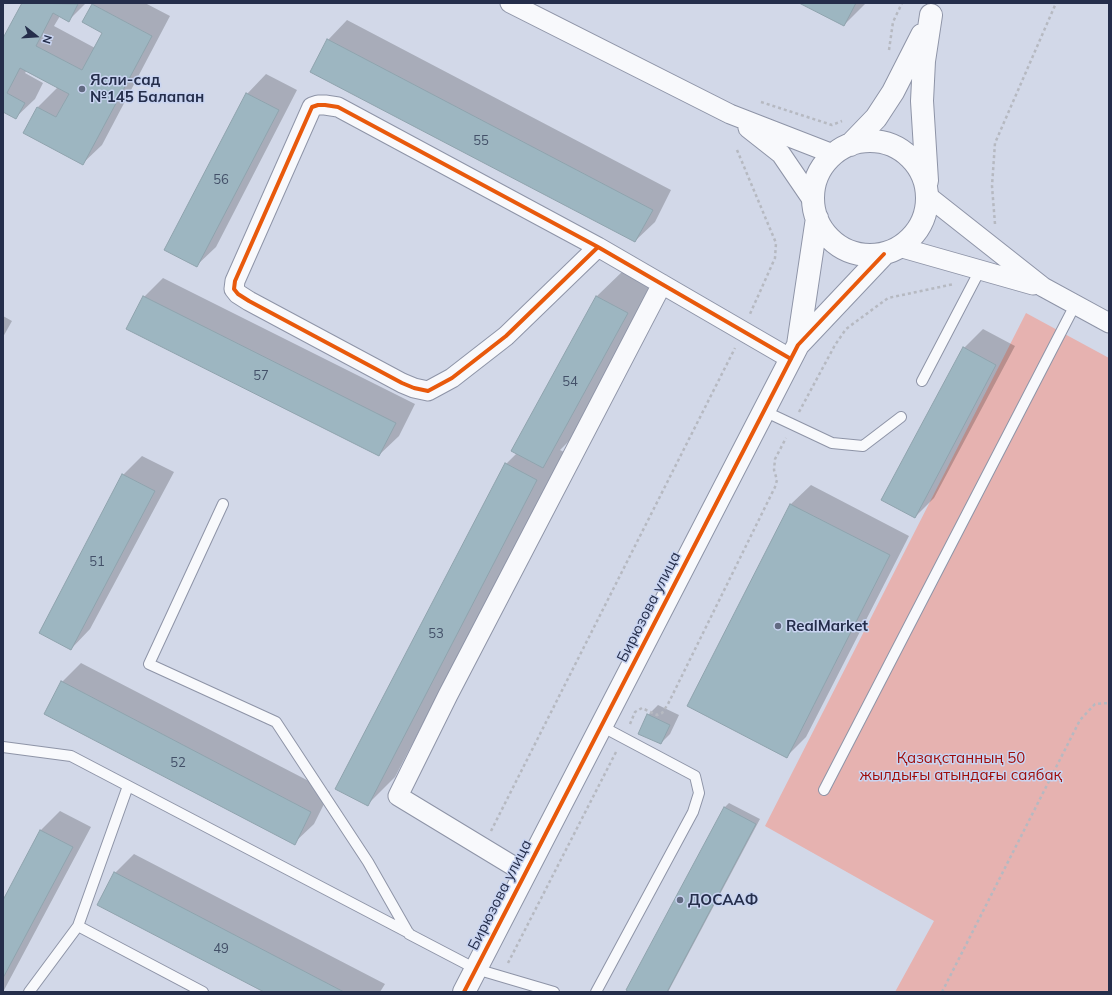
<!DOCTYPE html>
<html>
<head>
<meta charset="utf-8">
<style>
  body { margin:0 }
  #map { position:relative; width:1112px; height:995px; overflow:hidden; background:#d2d8e8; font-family:Mulish,sans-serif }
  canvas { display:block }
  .frame { position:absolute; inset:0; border:4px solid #252e4b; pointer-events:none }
  .north { position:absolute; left:16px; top:16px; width:40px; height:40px; -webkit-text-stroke:3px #c9d4f1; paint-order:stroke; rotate:107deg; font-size:11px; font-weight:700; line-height:16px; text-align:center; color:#252e4b }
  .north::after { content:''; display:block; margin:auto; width:14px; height:18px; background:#252e4b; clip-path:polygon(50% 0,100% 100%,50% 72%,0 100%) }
</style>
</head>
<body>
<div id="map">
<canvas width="1112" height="995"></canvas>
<div class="frame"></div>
<div class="north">N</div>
</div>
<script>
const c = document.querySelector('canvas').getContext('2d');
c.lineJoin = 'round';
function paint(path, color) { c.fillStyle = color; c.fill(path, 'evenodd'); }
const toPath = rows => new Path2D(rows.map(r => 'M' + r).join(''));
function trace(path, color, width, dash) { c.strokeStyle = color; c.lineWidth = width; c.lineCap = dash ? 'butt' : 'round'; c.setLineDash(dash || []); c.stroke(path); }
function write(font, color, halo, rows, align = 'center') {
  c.font = font + ' Mulish,sans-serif'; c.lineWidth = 3; c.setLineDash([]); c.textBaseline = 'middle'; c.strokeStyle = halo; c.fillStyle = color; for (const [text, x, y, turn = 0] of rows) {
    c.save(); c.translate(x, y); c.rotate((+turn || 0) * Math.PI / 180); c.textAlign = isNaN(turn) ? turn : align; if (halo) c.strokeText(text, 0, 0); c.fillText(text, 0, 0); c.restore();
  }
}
paint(toPath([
  [1026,313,1109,358,1109,992,895,992,934,921,765,826]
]), '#e6b2b0');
paint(toPath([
  [23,3,86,3,69,20,60,16,54,26,95,48,103,32,83,22,94,3,145,3,170,16,102,145,82,164,38,107,58,87,27,70,25,73,43,83,35,99,15,118,3,111,3,40],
  [801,3,866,3,844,25],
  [347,20,671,190,655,222,635,241,328,40],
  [266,74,297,90,216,247,196,266,247,94],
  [625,269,655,286,570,440,560,450,564,452,395,777,367,805,506,464,517,453,512,450,597,296],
  [163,278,415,404,399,436,379,455,144,297],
  [3,316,12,321,3,337],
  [983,329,1015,346,934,498,915,517,964,348],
  [142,456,174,472,90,629,71,649,123,475],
  [811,485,909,536,806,737,786,757,688,706,791,504],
  [81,663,330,792,314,824,294,843,62,682],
  [658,705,679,715,670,734,661,743,648,715],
  [729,803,760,819,668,992,631,992,627,990,725,807],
  [60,811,91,827,3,992,3,902,41,830],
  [134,854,385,984,380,992,267,992,115,873]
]), '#0003');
const building = toPath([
  [22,3,78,4,69,22,53,13,36,46,82,70,102,33,82,22,92,4,152,36,83,165,23,133,37,107,56,117,69,94,20,68,7,93,25,103,16,119,3,112,3,38,22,3],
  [799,3,856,3,844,26,799,3],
  [327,39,653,210,635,242,310,72,327,39],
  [246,93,279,110,197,267,164,250,246,93],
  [143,296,396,423,379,456,126,329,143,296],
  [596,296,628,313,543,468,511,451,596,296],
  [963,347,996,365,915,518,881,500,963,347],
  [505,463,537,480,368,806,335,789,505,463],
  [122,474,155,491,71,650,39,633,122,474],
  [790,504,890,555,787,758,687,706,790,504],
  [61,681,311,812,295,845,44,714,61,681],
  [647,714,670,725,661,744,638,734,647,714],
  [724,807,756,824,667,992,629,992,626,990,724,807],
  [40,830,73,847,3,978,3,900,40,830],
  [114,872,344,992,264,992,97,905,114,872]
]);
paint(building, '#9db6c1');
trace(building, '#8fa3ad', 1);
const service = toPath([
  [922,381,980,270],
  [764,411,832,443,863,446,901,417],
  [223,504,149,664,276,722,368,862,409,934,476,969,554,992],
  [3,747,71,756,409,933],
  [824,790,1075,305],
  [78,926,128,786],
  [29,992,78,926,203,992],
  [596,992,693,812,699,793,695,776,601,726]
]);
const minor = toPath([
  [510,3,730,114,833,154],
  [748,128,781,154,813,201],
  [929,197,1043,287,1109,323],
  [598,247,506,336,452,378,428,391,414,388,402,383,249,301,238,294,234,289,235,281,312,107,318,105,325,105,338,107,598,247,791,359],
  [899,247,1033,285],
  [525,873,398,796,448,695,662,284]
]);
const tertiary = toPath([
  '813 198a57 57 0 1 1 114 0a57 57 0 1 1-114 0Z',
  [850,145,876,118,893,92,922,35],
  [927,181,922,101,924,61,931,15],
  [798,345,817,218],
  [464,992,798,345,884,254]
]);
trace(service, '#8e94a7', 12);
trace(minor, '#8e94a7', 21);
trace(tertiary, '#8e94a7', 24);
trace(toPath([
  [889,50,893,22,902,3],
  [761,102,832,125,842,121],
  [737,150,776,243,775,258,750,314],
  [995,224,992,186,995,143,1056,3],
  [799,412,835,345,846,329,888,298,954,284],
  [630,724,635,712,642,708,657,715,662,713,668,704,775,487,777,480,774,470,775,459,786,438],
  [491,831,735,348],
  [508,963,616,752],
  [942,992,1080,720,1095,704,1109,703]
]), '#b6b9c1', 2.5, [3, 3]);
trace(service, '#f8f9fc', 10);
trace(minor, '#f8f9fc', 19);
trace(tertiary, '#f8f9fc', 22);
trace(toPath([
  [598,247,506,336,452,378,428,391,414,388,402,383,249,301,238,294,234,289,235,281,312,107,318,105,325,105,338,107,598,247,791,359],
  [464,992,798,345,884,254]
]), '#e8590c', 4);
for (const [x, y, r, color] of [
  [82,89,4,"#626a82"],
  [778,626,4,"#626a82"],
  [680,900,4,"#626a82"]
]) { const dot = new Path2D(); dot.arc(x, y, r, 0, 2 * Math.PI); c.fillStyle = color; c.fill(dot); trace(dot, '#c9d4f1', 1.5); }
write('13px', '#435068', null, [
  ["55",481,141],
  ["56",221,180],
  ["57",261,376],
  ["54",570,382],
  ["51",97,562],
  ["53",436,634],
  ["52",178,763],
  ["49",221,949]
]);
write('bold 15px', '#252e4b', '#c9d4f1', [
  ["Ясли-сад",90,80],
  ["№145 Балапан",90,97],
  ["RealMarket",786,626],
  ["ДОСААФ",688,900]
], 'left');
write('15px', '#252e4b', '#c9d4f1', [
  ["Бирюзова улица",649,607,-63],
  ["Бирюзова улица",500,895,-63]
]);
write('15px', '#9f0a06', '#c9d4f1', [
  ["Қазақстанның 50",961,758],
  ["жылдығы атындағы саябақ",961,775]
]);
</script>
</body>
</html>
